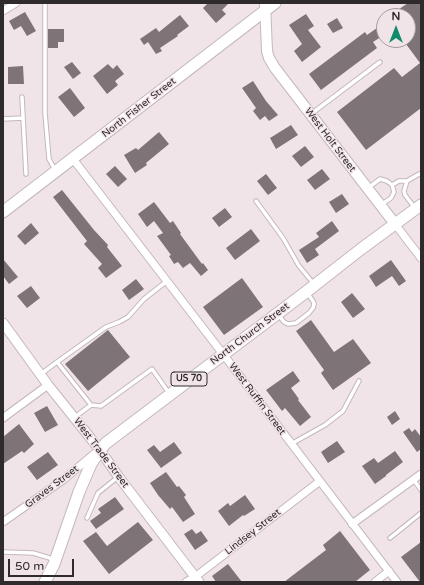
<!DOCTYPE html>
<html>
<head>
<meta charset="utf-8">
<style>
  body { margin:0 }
  #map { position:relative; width:424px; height:585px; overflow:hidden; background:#f1e4e9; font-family:"Varela Round",sans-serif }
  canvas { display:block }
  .frame { position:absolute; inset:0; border:4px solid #2f2a2c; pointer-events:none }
  .north { position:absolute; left:376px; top:8px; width:40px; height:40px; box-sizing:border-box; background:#f1e4e9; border:1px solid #a39a9d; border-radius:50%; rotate:0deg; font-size:11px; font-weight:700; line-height:16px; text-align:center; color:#2f2a2c }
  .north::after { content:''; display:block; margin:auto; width:14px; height:18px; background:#0f8b6e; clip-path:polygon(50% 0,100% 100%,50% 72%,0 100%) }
  .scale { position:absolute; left:8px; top:559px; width:66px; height:18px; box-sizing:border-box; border:2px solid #2f2a2c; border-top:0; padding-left:5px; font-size:12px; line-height:14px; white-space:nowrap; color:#2f2a2c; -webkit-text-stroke:3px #f1e4e9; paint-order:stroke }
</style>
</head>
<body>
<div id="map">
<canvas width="424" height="585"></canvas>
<div class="frame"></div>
<div class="north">N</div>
<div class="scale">50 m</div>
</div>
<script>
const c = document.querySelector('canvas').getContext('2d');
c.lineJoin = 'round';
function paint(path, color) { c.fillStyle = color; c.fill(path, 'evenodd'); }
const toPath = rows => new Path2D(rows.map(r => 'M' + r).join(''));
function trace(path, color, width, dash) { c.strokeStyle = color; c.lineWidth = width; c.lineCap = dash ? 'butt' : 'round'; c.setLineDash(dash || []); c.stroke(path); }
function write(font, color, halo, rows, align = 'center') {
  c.font = font + ' "Varela Round",sans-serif'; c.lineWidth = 3; c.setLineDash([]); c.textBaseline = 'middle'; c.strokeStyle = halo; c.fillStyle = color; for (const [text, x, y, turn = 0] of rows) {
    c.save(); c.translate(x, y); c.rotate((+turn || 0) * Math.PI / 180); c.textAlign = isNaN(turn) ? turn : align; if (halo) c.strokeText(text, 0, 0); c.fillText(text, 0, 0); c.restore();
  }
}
paint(toPath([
  [208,3,229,3,222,10,226,14,216,23,203,8],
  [408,3,421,3,421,108,366,150,337,112,394,68,402,77,420,63,403,40,408,40,408,16,389,16],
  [25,12,36,31,27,36,21,26,14,30,9,21],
  [306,14,314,26,308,30,321,47,302,62,294,51,302,44,289,25],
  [180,15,189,26,177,35,178,36,160,48,162,51,156,54,148,42,144,45,140,39,156,28,159,32],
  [337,18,343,28,333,33,327,24],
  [384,23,384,35,373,42,377,48,321,90,309,74,365,32,367,35],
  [48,29,64,29,64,42,58,42,58,48,48,48],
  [72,62,81,73,73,79,64,67],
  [108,64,113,69,117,65,124,74,115,81,118,85,107,94,93,76],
  [23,66,24,84,8,84,8,67],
  [253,81,266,101,278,115,269,121,265,116,260,120,253,111,256,108,242,88],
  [70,88,85,108,74,117,58,97],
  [291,125,298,135,276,149,270,138],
  [159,132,169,144,146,163,147,165,135,173,124,155,136,148,138,150],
  [305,146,314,157,301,167,292,156],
  [115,166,127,179,118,187,106,174],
  [322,169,330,179,315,190,307,180],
  [266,174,277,188,268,195,257,181],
  [62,190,94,230,108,245,107,247,122,266,106,278,98,268,102,264,84,244,87,241,53,197],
  [342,194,349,204,336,213,329,202],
  [154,202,170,223,173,221,181,233,180,234,202,264,203,263,208,270,201,276,190,263,183,268,178,262,174,264,169,256,171,255,157,236,163,233,154,221,147,227,138,214],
  [225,208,232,217,219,227,212,218],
  [332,221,339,231,315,249,319,255,307,263,299,250,319,237,316,233],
  [31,223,39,233,25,245,17,236],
  [251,229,260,241,235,260,226,248],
  [3,259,18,277,9,284,3,276],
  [391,260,406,281,399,286,392,276,376,287,369,276],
  [242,278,263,307,224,335,203,307],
  [136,279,144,289,129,300,122,290],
  [31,286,40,298,27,308,17,296],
  [352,293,365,309,353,318,341,302],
  [311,320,334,352,353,339,371,363,333,390,321,373,324,370,296,331],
  [108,330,130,357,88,391,65,364],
  [293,371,300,381,291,388,299,399,298,400,311,417,300,426,285,408,282,411,266,390],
  [47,406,58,425,45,432,34,413],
  [395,411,400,419,392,425,387,417],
  [19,424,34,444,24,453,22,451,3,464,3,437],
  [409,428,412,432,415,429,421,437,421,449,417,452,403,432],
  [337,441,345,452,328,463,321,452],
  [174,442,182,453,161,468,147,450,154,445,160,452],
  [395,451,403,462,386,475,386,476,375,484,362,466,374,458,378,463],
  [48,452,58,465,37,480,27,467],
  [166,472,177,487,179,486,186,495,184,497,195,514,183,522,172,507,170,509,158,495,150,483],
  [245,495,255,509,244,516,243,515,229,526,218,511,228,503,230,506],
  [115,497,124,509,96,529,90,521,101,513,98,509],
  [138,522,153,540,109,574,83,541,96,532,107,546],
  [192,529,196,534,201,531,208,541,195,550,184,534],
  [340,531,370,570,355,582,284,582,326,550,323,545],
  [421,542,421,582,420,582,401,557],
  [228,564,242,582,216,582,212,576]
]), '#7e7377');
const service = toPath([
  [45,3,45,113,49,159,55,170],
  [22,97,26,174],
  [311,114,380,62],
  [3,119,23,118],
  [392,185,399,181,407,181],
  [368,188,380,179,387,181,392,185,394,192,391,198,382,204],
  [256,201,283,238,299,266,314,284],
  [415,208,405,195,404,191,407,181,419,174,421,174],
  [278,314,284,322,288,324,296,323,309,313,313,308,314,304,313,301,307,293],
  [57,362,106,327,119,322,128,317,144,299,167,281],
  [41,374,57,362,91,405],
  [75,417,91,405,101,406,152,369,169,393],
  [291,444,325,425,343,411,359,381],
  [413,479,421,490],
  [87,518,98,493,118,477],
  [390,538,421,513],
  [3,552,33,553,53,559]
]);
const minor = toPath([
  [3,11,16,3],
  [73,159,223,354,397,582],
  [395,224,421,258],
  [3,418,48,385],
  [3,522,63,480,94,454],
  [352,524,421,474],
  [186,582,195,577,320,481],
  [375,582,389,571]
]);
const tertiary = toPath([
  [3,323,48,385,100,450,118,476,199,582]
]);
const secondary = toPath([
  [265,3,267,51,269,58,275,68,395,224]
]);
const primary = toPath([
  [3,212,275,3],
  [45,582,54,564,79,492,91,464,100,450,106,443,306,292,361,249,421,205]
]);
trace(service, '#c4b8bd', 5.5);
trace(minor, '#c4b8bd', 9);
trace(tertiary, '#c4b8bd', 11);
trace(secondary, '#c4b8bd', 12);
trace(primary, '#c4b8bd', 13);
trace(service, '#fff', 3.5);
trace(minor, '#fff', 7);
trace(tertiary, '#fff', 9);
trace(secondary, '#fff', 10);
trace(primary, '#fff', 11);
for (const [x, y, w] of [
  [189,379,36]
]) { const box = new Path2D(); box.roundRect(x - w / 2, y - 7, w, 14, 3); c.fillStyle = '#f1e4e9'; c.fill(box); trace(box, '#2f2a2c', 1); }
write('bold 9px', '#2f2a2c', null, [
  ["US 70",189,379]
]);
write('10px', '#2f2a2c', '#f1e4e9', [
  ["North Fisher Street",139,108,-38],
  ["West Holt Street",330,140,53],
  ["North Church Street",250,334,-37],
  ["West Ruffin Street",257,399,53],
  ["West Trade Street",101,453,53],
  ["Graves Street",52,487,-37],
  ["Lindsey Street",253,532,-38]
]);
</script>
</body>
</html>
